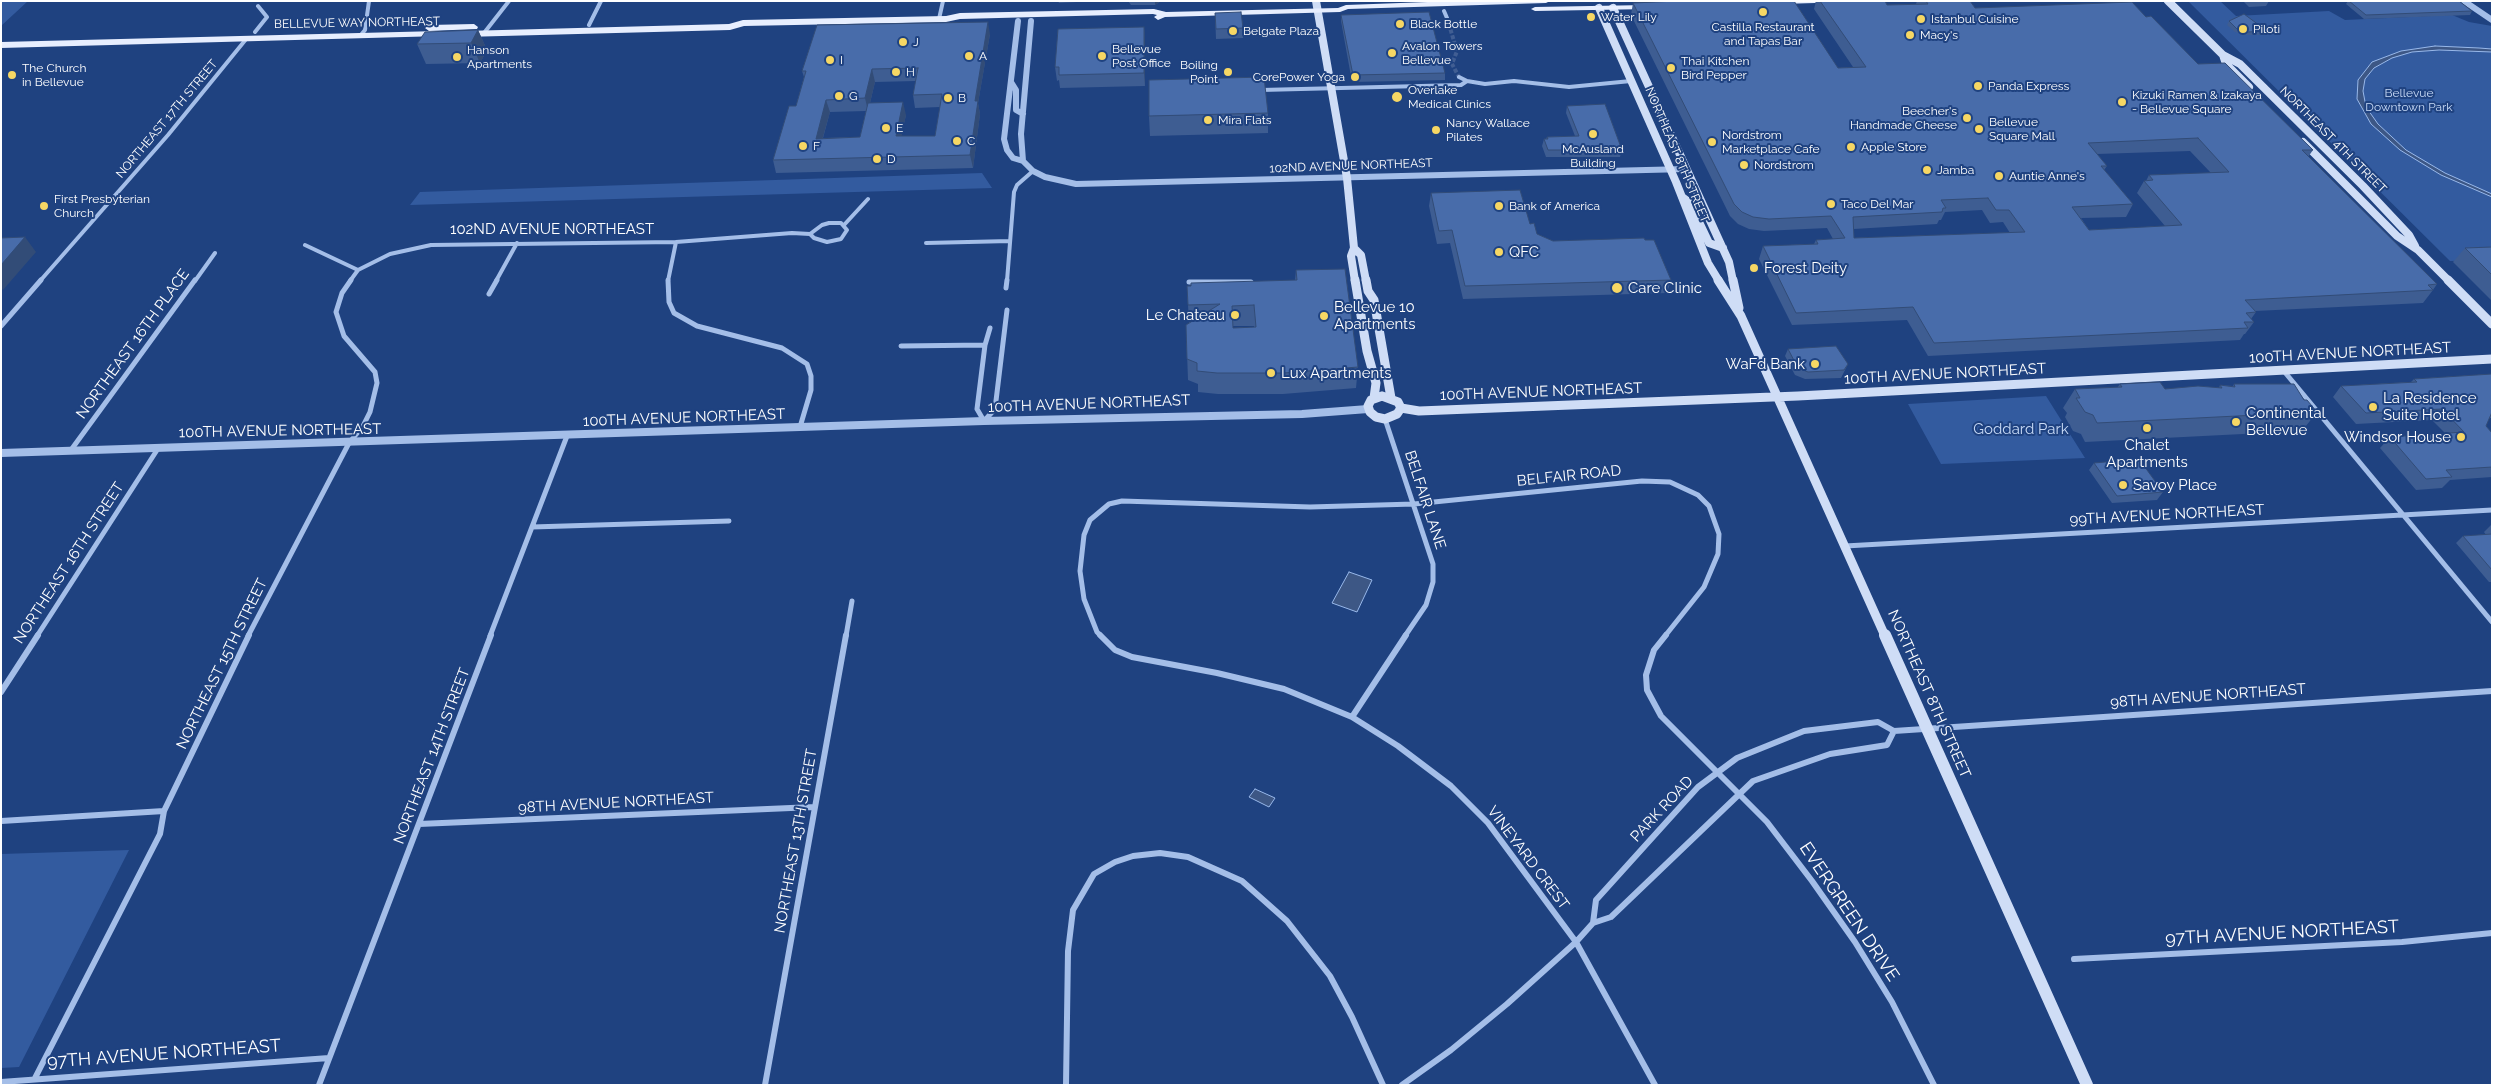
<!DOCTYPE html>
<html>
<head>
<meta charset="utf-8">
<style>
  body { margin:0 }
  #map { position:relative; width:2493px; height:1086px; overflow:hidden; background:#1f4280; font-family:Raleway,sans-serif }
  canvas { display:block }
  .frame { position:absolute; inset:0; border:2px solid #fff; pointer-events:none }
</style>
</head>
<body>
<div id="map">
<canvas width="2493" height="1086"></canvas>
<div class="frame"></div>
</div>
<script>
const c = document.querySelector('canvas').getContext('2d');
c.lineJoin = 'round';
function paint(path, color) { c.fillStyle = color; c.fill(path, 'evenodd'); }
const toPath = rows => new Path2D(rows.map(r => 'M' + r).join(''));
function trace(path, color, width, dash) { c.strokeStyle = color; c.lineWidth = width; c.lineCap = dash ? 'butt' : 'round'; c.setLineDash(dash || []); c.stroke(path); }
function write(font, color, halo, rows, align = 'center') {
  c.font = font + ' Raleway,sans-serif'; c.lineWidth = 4; c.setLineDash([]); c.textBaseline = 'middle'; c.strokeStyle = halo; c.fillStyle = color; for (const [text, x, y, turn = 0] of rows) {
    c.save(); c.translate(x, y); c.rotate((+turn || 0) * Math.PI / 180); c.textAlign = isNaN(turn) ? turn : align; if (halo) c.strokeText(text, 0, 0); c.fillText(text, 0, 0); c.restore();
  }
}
paint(toPath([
  [1,1,28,1,1,26],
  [2188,1,2220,1,2236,16,2329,11,2345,20,2452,15,2469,22,2492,26,2492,260,2450,261],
  [982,173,992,188,410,205,420,192],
  [2046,396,2085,458,1941,464,1908,404],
  [129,850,19,1067,1,1068,1,854]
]), '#335b9f');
const water = toPath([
  [2435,46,2479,48,2492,49,2492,52,2439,50,2412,52,2392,58,2374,68,2365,79,2363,91,2366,107,2378,124,2406,150,2445,173,2492,194,2492,197,2441,175,2400,150,2371,124,2357,99,2358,80,2372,62,2401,51,2435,46],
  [1349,572,1372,580,1357,612,1332,603,1349,572],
  [1255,789,1275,798,1269,807,1249,797,1255,789]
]);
paint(water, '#3d5785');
trace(water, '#98b8ea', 1);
trace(toPath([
  [1447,18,1457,51,1452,64,1459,77]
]), '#415e93', 4, [4, 2]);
trace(toPath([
  [1444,11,1447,18],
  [939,19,943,1],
  [589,25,601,1],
  [255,32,267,17,258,6],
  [484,33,509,1],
  [360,36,365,30,369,1],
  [1459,77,1467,81,1485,84,1514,81,1569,87,1631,81],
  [1261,90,1461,85,1467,81],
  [829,223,841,223,847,230,841,239,827,242,814,238,810,234,822,225,829,223],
  [844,225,868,199],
  [926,243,1010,241],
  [305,245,358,270,390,254,431,245,676,242,792,233,810,234],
  [40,281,168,135,247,38],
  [195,281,215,253],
  [350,281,358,270],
  [496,281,517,243],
  [668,281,676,242],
  [1007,281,1014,192,1017,185,1033,171]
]), '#a4bee8', 4);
trace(toPath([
  [668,280,669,302,674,313,697,326,782,348,807,364,811,376,811,390,800,427],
  [1189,282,1251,282],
  [1006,288,1007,280],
  [489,294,497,280],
  [1,326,41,280],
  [990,328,985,345,977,409,984,421,995,409,1007,310],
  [901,346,985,345],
  [2283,370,2492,622],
  [1385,419,1433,564,1433,582,1426,605,1405,636],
  [71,450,195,280],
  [532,527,729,521],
  [1845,546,2492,510],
  [37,636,159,447],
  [248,636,349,443,363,426,370,412,377,383,375,372,344,336,336,312,342,293,351,280],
  [490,636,567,436],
  [846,636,852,601],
  [1101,636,1097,632,1084,599,1080,571,1084,535,1090,520,1109,504,1122,501,1310,507,1414,504,1642,481,1670,482,1698,495,1709,506,1719,534,1718,554,1704,587,1665,636]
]), '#a4bee8', 5);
trace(toPath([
  [1100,635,1115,650,1132,657,1217,673,1284,689,1352,717,1398,746,1451,786,1488,823,1576,942,1655,1085],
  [1666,635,1654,650,1646,675,1647,690,1661,716,1767,822,1812,881,1855,942,1892,1002,1934,1085],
  [1,692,38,635],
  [1352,717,1406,635],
  [1,821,164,811],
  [419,824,814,807],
  [1593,923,1596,900,1698,787,1737,758,1804,731,1878,722,1894,731,2492,691],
  [2074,959,2402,942,2492,933],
  [35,1078,160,834,164,811,249,635],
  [1,1082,329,1058],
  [319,1085,491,635],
  [765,1085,846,635],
  [1066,1085,1068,951,1073,910,1094,874,1115,862,1133,856,1160,853,1188,857,1242,881,1287,921,1330,976,1352,1017,1383,1085],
  [1402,1085,1451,1050,1507,1004,1576,942,1593,923,1611,917,1753,781,1830,754,1887,745,1894,731]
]), '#a4bee8', 6);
trace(toPath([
  [2464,1,2492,20],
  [1018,21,1004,139,1007,150,1013,158,1023,161],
  [1011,82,1016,90,1016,110,1023,114],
  [1023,161,1033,171,1045,177,1076,184,1687,169],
  [1023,161,1021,134,1031,21]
]), '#a4bee8', 6);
trace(toPath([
  [1,453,984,421,1302,414,1368,409]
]), '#a4bee8', 8);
trace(toPath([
  [1316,1,1347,178,1354,248,1351,256,1355,281],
  [2168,1,2223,55,2240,64,2363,186,2409,235,2415,246],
  [1599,8,1676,182,1708,263,1719,281],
  [1613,8,1729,262,1733,281],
  [2223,55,2226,64,2249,87],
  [2303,142,2397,236,2418,250,2449,281],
  [1682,197,1690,203,1709,243,1723,248],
  [1354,248,1361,255,1366,281]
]), '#cfddf6', 8);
trace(toPath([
  [1355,280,1367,351,1376,383,1374,398],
  [1366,280,1368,291,1374,300,1391,398],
  [1718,280,1741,316,1885,636],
  [1733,280,1739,308],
  [2448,280,2492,324],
  [1382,396,1398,402,1401,408,1397,414,1385,419,1376,417,1370,412,1368,406,1371,400,1382,396],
  [1401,408,1419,411,1798,396,2492,359]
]), '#cfddf6', 9);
trace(toPath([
  [1885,635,2087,1085]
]), '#cfddf6', 12);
paint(toPath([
  [1455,1,1550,1,1546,3,1348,9,1340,12,1165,17,1158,20,1154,17,1157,15,1153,14,960,19,946,22,744,26,730,30,464,37,460,34,464,31,729,24,743,20,946,16,960,13,1154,9,1166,12,1338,8,1346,5,1455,1],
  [1819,1,1815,3,1780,4,1776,2,1819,1],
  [1647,5,1651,7,1650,9,1535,11,1531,9,1535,7,1647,5],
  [474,24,478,27,477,29,429,31,425,28,429,25,474,24],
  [439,31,442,32,442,36,1,48,1,42,439,31]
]), '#e7eefe');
paint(toPath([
  [1058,1,1077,1,1077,2,1059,3],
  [1128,1,1161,1,1155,5,1131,5],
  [1816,1,1885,1,1887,5,1916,4,1917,1,1970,1,1975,8,2146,17,2198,64,2313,150,2308,157,2437,284,2433,290,2423,303,2255,311,2256,312,2251,319,2254,322,2245,334,2244,334,2240,340,1928,356,1907,320,1792,325,1759,259,1763,246,1814,244,1816,240,1833,239,1827,228,1764,231,1749,229,1738,224,1730,216,1631,15,1633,3,1838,68,1853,67,1814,9],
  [2190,151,2211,173,2149,175,2146,181,2144,181,2137,193,2165,226,2089,230,2081,218,2126,217,2133,204,2104,170,2107,166,2097,154],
  [1982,210,1990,223,2003,222,2010,233,1854,238,1854,229,1937,224,1939,220,1941,220,1945,212],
  [2243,1,2269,1,2266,6,2249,7],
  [2348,1,2459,1,2472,11,2470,15,2364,19,2346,4],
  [1215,13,1243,28,1243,38,1216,39],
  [1341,15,1445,73,1445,80,1352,82,1341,21],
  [2229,21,2267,31,2264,35,2246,35,2235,32,2227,25],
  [1144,27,1145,40,1145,86,1060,88,1059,80,1057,81,1055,67],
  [478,30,487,50,480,63,426,64,417,44],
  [990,34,978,103,980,114,973,168,776,173,773,160,796,106,804,77,802,71],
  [916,81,913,95,915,108,940,107,935,136,901,136,906,115,870,103,875,82],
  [866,111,860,137,823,138,830,112],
  [1567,106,1622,150,1620,157,1546,157,1542,146,1544,139,1546,139,1547,137,1575,136,1566,113],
  [1268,113,1268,133,1150,136,1149,116],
  [1431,193,1530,224,1537,234,1553,241,1645,240,1671,280,1667,293,1463,299,1450,243,1437,244,1429,206],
  [2492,247,2492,301,2453,262,2465,248],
  [1296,270,1358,367,1356,388,1283,394,1218,394,1198,392,1198,384,1188,380,1186,325,1189,323,1187,286,1295,280],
  [1233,326,1254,326,1254,327,1233,328],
  [1788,349,1848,364,1841,378,1805,379,1795,375,1785,356],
  [2492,374,2492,418,2489,418,2486,426,2492,433,2492,477,2450,480,2442,488,2416,490,2380,448,2390,437,2445,433,2432,420,2356,424,2333,397,2341,386,2411,382,2414,379],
  [2120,384,2165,389,2219,388,2220,385,2233,386,2234,384,2304,400,2317,412,2302,431,2085,442,2081,434,2073,431,2065,417,2067,413,2063,408,2075,389,2117,388],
  [2094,463,2163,492,2157,500,2112,503,2089,470],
  [2491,525,2492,525,2492,582,2489,582,2456,543,2463,536,2486,535,2484,532]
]), '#3e5d92');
paint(toPath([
  [1155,1,1161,1,1155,5],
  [988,22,990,34,978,103,980,114,973,168,970,155,975,101],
  [1144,27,1145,40,1145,86,1144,73],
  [478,30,487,50,480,63,471,43],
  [872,69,875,82,868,111,865,98],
  [826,100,830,112,819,151,816,139],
  [903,102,906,115,899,149,896,136],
  [25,237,36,252,3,290,1,288,1,265]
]), '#324c77');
const building = toPath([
  [1678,1,1794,1,1838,68,1866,67,1820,1,1885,1,1887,5,1928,4,1926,1,1970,1,1975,8,2132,2,2146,17,2151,16,2198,64,2225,63,2313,150,2302,150,2437,284,2428,285,2433,290,2245,300,2256,312,2246,313,2254,322,2244,322,2248,328,1934,343,1913,307,1796,313,1763,246,1818,244,1816,240,1845,238,1831,216,1769,219,1753,217,1742,212,1734,204,1633,3,1678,1],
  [2198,138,2229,172,2149,175,2153,180,2144,181,2182,225,2089,230,2072,207,2133,204,2101,166,2107,166,2088,143,2198,138],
  [1988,198,1996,210,2009,210,2025,232,1854,238,1853,217,1942,212,1943,208,1946,208,1941,200,1988,198],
  [2349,1,2459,1,2472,11,2366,15,2349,1],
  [1241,12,1243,28,1216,29,1215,13,1241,12],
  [1429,12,1445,73,1353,75,1341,15,1429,12],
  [2244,14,2267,31,2248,32,2237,29,2229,21,2244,14],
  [988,22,975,101,978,101,970,155,773,160,789,106,796,106,806,71,802,71,817,25,988,22],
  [918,68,913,95,942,94,935,136,896,136,903,102,868,103,860,137,816,139,826,100,865,98,872,69,918,68],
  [1144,27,1144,73,1059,75,1059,67,1055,67,1058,29,1144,27],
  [478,30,471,43,417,44,425,32,478,30],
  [1264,77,1268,113,1149,116,1149,80,1264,77],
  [1605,104,1622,150,1548,150,1544,139,1548,139,1547,137,1579,136,1567,106,1605,104],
  [1520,190,1530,224,1534,223,1537,234,1553,241,1644,238,1645,240,1654,240,1671,280,1465,286,1452,230,1439,231,1431,193,1520,190],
  [25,237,1,265,1,238,25,237],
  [2492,247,2492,275,2465,248,2492,247],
  [1345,269,1358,367,1284,373,1217,373,1197,371,1197,363,1187,359,1186,325,1220,304,1188,305,1187,286,1191,286,1191,283,1297,280,1296,270,1345,269],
  [1254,305,1256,327,1233,328,1232,306,1254,305],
  [1836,346,1848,364,1844,370,1808,372,1798,368,1788,349,1836,346],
  [2492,374,2492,412,2486,426,2492,433,2492,467,2446,470,2452,477,2426,479,2390,437,2464,432,2442,409,2366,413,2341,386,2417,382,2414,379,2492,374],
  [2160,382,2165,389,2198,386,2222,388,2220,385,2235,387,2234,384,2294,384,2304,400,2307,400,2317,412,2097,423,2093,415,2085,412,2076,398,2080,398,2075,389,2122,387,2120,384,2160,382],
  [2139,459,2163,492,2117,496,2094,463,2139,459],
  [2492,534,2492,570,2463,536,2492,534]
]);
paint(building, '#486caa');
trace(building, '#324c77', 1);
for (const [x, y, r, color] of [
  [1763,12,5,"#f6d764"],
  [1591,17,5,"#f6d764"],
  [1921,19,5,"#f6d764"],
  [1400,24,5,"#f6d764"],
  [2243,29,5,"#f6d764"],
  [1233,31,5,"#f6d764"],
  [1910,35,5,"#f6d764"],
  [903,42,5,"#f6d764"],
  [1392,53,5,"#f6d764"],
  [969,56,5,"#f6d764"],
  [1102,56,5,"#f6d764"],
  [457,57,5,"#f6d764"],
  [830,60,5,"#f6d764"],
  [1671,68,5,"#f6d764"],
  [896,72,5,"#f6d764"],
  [1228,72,5,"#f6d764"],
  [12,75,5,"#f6d764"],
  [1355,77,5,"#f6d764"],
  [1978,86,5,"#f6d764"],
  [839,96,5,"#f6d764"],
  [1397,97,6,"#f6d764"],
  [948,98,5,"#f6d764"],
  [2122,102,5,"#f6d764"],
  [1967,118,5,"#f6d764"],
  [1208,120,5,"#f6d764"],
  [886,128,5,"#f6d764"],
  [1979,129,5,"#f6d764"],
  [1436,130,5,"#f6d764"],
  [1593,134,5,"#f6d764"],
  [957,141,5,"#f6d764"],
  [1712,142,5,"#f6d764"],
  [803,146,5,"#f6d764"],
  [1851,147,5,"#f6d764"],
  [877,159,5,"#f6d764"],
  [1744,165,5,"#f6d764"],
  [1927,170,5,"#f6d764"],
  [1999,176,5,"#f6d764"],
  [1831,204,5,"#f6d764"],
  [44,206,5,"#f6d764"],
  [1499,206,5,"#f6d764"],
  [1499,252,5,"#f6d764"],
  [1754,268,5,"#f6d764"],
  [1617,288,6,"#f6d764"],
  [1235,315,5,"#f6d764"],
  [1324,316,5,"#f6d764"],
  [1815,364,5,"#f6d764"],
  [1271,373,5,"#f6d764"],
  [2373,407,5,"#f6d764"],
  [2236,422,5,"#f6d764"],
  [2147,428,5,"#f6d764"],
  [2461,437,5,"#f6d764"],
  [2123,485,5,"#f6d764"]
]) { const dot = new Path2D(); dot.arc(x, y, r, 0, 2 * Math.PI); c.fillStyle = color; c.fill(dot); trace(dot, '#1f4280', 2); }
write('12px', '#fff', '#1f4280', [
  ["Water Lily",1601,17],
  ["Istanbul Cuisine",1931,19],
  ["Black Bottle",1410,24],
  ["Castilla Restaurant",1763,27,"center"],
  ["and Tapas Bar",1763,41,"center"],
  ["Piloti",2253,29],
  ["Belgate Plaza",1243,31],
  ["Macy's",1920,35],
  ["J",913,42],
  ["Avalon Towers",1402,46],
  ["Bellevue",1402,60],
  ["Bellevue",1112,49],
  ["Post Office",1112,63],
  ["Hanson",467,50],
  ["Apartments",467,64],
  ["A",979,56],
  ["I",840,60],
  ["Thai Kitchen",1681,61],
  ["Bird Pepper",1681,75],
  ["Boiling",1218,65,"right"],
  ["Point",1218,79,"right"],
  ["The Church",22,68],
  ["in Bellevue",22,82],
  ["H",906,72],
  ["CorePower Yoga",1345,77,"right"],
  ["Panda Express",1988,86],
  ["Overlake",1408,90],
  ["Medical Clinics",1408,104],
  ["Kizuki Ramen & Izakaya",2132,95],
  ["- Bellevue Square",2132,109],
  ["G",849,96],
  ["B",958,98],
  ["Beecher's",1957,111,"right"],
  ["Handmade Cheese",1957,125,"right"],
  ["Mira Flats",1218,120],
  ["Bellevue",1989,122],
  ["Square Mall",1989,136],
  ["Nancy Wallace",1446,123],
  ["Pilates",1446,137],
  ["E",896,128],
  ["Nordstrom",1722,135],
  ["Marketplace Cafe",1722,149],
  ["C",967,141],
  ["F",813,146],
  ["Apple Store",1861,147],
  ["McAusland",1593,149,"center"],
  ["Building",1593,163,"center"],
  ["D",887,159],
  ["Nordstrom",1754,165],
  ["Jamba",1937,170],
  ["Auntie Anne's",2009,176],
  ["First Presbyterian",54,199],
  ["Church",54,213],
  ["Taco Del Mar",1841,204],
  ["Bank of America",1509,206]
], 'left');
write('12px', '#fff', '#1f4280', [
  ["BELLEVUE WAY NORTHEAST",357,23,-1],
  ["NORTHEAST 17TH STREET",167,119,-50],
  ["NORTHEAST 4TH STREET",2333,140,45],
  ["NORTHEAST 8TH STREET",1677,155,67],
  ["102ND AVENUE NORTHEAST",1351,166,-2]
]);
write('12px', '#c8daf6', '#1f4280', [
  ["Bellevue",2409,93],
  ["Downtown Park",2409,107]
]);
write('15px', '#fff', '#1f4280', [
  ["102ND AVENUE NORTHEAST",552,229],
  ["NORTHEAST 16TH PLACE",133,344,-54],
  ["100TH AVENUE NORTHEAST",2350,353,-3],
  ["100TH AVENUE NORTHEAST",1945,374,-3],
  ["100TH AVENUE NORTHEAST",1541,392,-2],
  ["100TH AVENUE NORTHEAST",1089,404,-2],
  ["100TH AVENUE NORTHEAST",684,418,-2],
  ["100TH AVENUE NORTHEAST",280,431,-1],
  ["BELFAIR ROAD",1569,476,-6],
  ["BELFAIR LANE",1425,500,72],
  ["99TH AVENUE NORTHEAST",2167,515,-3],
  ["NORTHEAST 16TH STREET",69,563,-57],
  ["NORTHEAST 15TH STREET",222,664,-64],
  ["NORTHEAST 8TH STREET",1929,694,66],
  ["98TH AVENUE NORTHEAST",2208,696,-4],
  ["NORTHEAST 14TH STREET",432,756,-69],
  ["98TH AVENUE NORTHEAST",616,803,-3],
  ["PARK ROAD",1662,809,-47],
  ["NORTHEAST 13TH STREET",796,841,-80],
  ["VINEYARD CREST",1528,858,53]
]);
write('15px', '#fff', '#1f4280', [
  ["QFC",1509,252],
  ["Forest Deity",1764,268],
  ["Care Clinic",1628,288],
  ["Bellevue 10",1334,307],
  ["Apartments",1334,324],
  ["Le Chateau",1225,315,"right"],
  ["WaFd Bank",1805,364,"right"],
  ["Lux Apartments",1281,373],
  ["La Residence",2383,398],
  ["Suite Hotel",2383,415],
  ["Continental",2246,413],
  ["Bellevue",2246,430],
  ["Windsor House",2451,437,"right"],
  ["Chalet",2147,445,"center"],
  ["Apartments",2147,462,"center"],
  ["Savoy Place",2133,485]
], 'left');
write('15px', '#c8daf6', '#1f4280', [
  ["Goddard Park",2021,429]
]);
write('18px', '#fff', '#1f4280', [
  ["EVERGREEN DRIVE",1849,912,56],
  ["97TH AVENUE NORTHEAST",2282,933,-3],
  ["97TH AVENUE NORTHEAST",164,1054,-4]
]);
</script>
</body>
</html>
